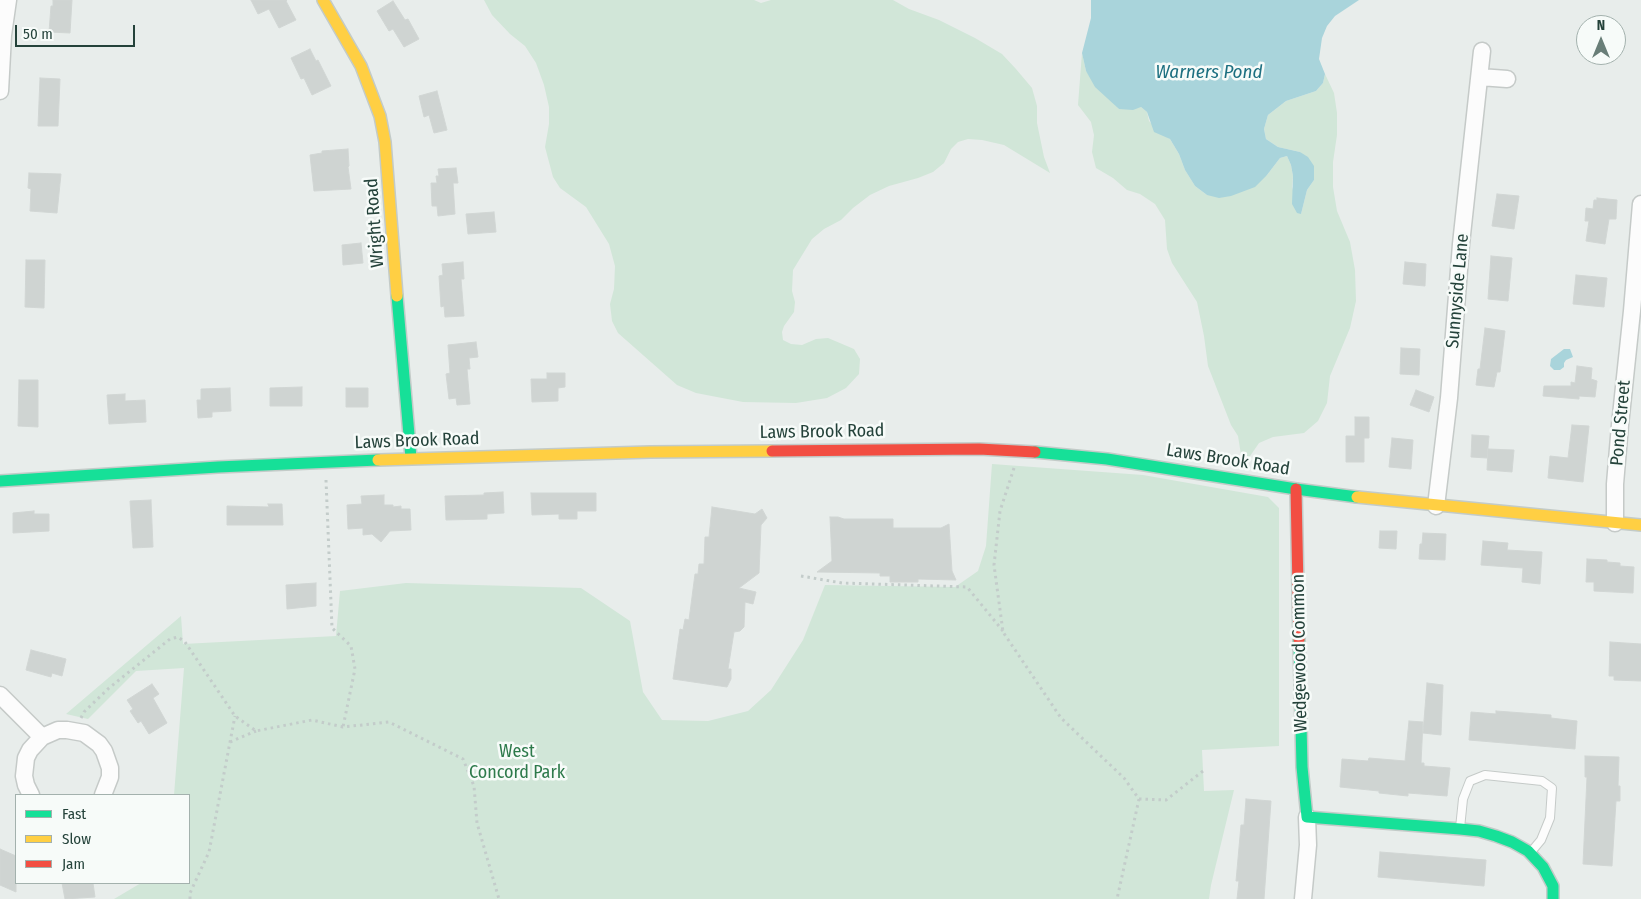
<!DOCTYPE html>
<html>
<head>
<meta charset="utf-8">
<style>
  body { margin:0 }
  #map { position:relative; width:1641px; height:899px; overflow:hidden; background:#e8edeb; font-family:"Fira Sans Condensed",sans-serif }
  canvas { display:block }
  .legend { position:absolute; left:15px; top:794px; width:175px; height:90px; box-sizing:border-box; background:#f7fbf9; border:1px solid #a3b1ad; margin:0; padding:6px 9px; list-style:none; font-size:15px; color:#24423a }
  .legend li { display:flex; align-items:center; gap:10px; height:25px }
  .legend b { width:25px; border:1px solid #a3b1ad }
  .north { position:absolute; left:1576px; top:15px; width:50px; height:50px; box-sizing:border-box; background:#f7fbf9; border:1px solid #a3b1ad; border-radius:50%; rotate:0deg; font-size:14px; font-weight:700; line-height:20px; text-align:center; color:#24423a }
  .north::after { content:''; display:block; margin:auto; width:18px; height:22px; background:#697e78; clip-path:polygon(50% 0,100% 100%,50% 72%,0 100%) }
  .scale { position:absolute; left:15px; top:25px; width:120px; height:22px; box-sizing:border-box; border:2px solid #24423a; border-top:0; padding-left:6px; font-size:15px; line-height:18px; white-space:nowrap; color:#24423a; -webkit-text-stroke:4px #f7fbf9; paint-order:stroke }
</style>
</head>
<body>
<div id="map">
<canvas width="1641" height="899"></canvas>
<ul class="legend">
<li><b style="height:6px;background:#16e098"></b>Fast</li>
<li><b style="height:6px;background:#ffcf43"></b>Slow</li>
<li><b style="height:6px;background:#f24e42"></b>Jam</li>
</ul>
<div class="north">N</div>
<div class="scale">50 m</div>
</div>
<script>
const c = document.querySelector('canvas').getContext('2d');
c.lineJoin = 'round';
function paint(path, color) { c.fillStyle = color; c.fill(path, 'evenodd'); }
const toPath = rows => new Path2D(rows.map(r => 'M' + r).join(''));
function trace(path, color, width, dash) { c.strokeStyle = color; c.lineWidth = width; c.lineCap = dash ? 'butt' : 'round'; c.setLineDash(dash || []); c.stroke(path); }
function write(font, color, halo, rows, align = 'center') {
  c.font = font + ' "Fira Sans Condensed",sans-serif'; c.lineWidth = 5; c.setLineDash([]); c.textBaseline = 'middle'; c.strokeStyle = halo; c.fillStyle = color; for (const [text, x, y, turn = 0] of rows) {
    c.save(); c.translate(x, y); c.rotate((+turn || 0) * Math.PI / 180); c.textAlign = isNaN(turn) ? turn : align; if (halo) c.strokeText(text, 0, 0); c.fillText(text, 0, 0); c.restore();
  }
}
paint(toPath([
  [484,0,754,0,761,3,771,0,893,0,909,9,939,20,975,38,1002,54,1016,69,1032,88,1037,106,1037,123,1044,157,1050,173,1004,145,982,140,968,139,958,142,951,149,944,163,933,172,918,178,889,186,870,195,853,208,841,220,824,229,812,239,793,270,792,291,795,302,794,312,784,326,782,332,783,340,791,344,802,345,816,339,828,338,854,349,860,359,859,374,846,388,827,398,796,403,743,402,696,393,677,385,618,333,612,321,610,304,614,289,615,266,609,244,586,207,560,188,553,177,545,147,549,124,549,107,544,85,536,63,525,46,510,34,492,15],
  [1082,53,1086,71,1119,109,1141,107,1147,112,1149,121,1161,134,1170,139,1179,154,1185,170,1195,186,1207,195,1267,175,1280,158,1287,156,1291,165,1293,176,1292,187,1301,214,1307,190,1314,180,1300,152,1278,147,1266,139,1264,129,1268,115,1286,101,1316,91,1323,83,1325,74,1334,93,1337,113,1337,135,1333,162,1333,187,1337,211,1350,242,1355,270,1356,301,1350,328,1330,376,1327,403,1318,421,1304,433,1273,437,1259,443,1246,462,1242,461,1238,436,1231,425,1208,366,1204,336,1197,302,1172,263,1167,249,1165,220,1155,204,1140,194,1127,190,1113,178,1096,168,1092,152,1094,135,1091,122,1078,105],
  [992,464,1143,475,1268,497,1279,508,1279,746,1202,750,1204,791,1234,790,1211,885,1209,899,114,899,141,883,189,883,189,795,174,795,184,668,136,671,88,719,66,714,181,616,183,644,336,636,340,591,406,583,581,588,630,621,643,692,662,720,708,721,748,711,771,690,803,640,825,585,955,587,978,571,986,546]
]), '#d1e6d8');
paint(toPath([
  [1091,0,1359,0,1335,16,1327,26,1322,38,1319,59,1325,74,1323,83,1316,91,1286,101,1268,115,1264,129,1266,139,1278,147,1300,152,1308,157,1314,166,1314,180,1307,190,1301,214,1297,213,1292,204,1293,176,1291,165,1287,156,1280,158,1267,175,1255,187,1231,196,1219,198,1207,195,1195,186,1185,170,1179,154,1170,139,1154,132,1147,112,1141,107,1133,110,1119,109,1095,87,1086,71,1082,53,1091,18],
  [1564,349,1570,349,1573,357,1566,360,1564,363,1564,367,1560,370,1554,370,1550,366,1551,359]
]), '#a9d4db');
const building = toPath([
  [53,0,72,0,70,33,49,32,51,6,53,6,53,0],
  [251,0,287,0,286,1,296,20,279,28,269,9,258,14,251,0],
  [393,1,405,20,408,19,419,39,404,47,393,29,389,31,377,11,393,1],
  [310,49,316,61,318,60,331,86,312,95,304,78,301,79,291,58,310,49],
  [40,78,60,79,58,126,38,126,40,78],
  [437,91,447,130,434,133,429,115,424,117,419,96,437,91],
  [348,149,349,166,348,167,351,189,314,191,310,155,322,153,322,151,348,149],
  [456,168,458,183,453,183,455,214,438,216,437,206,432,206,431,183,437,183,436,176,439,176,438,169,456,168],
  [29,173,61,174,57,213,30,211,31,189,28,188,29,173],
  [1497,194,1519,196,1514,229,1492,226,1497,194],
  [1597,198,1617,200,1616,219,1609,219,1605,244,1586,241,1589,221,1585,221,1586,208,1593,209,1594,200,1597,200,1597,198],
  [494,212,496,232,468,234,466,214,494,212],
  [361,243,363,263,343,265,342,245,361,243],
  [1491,256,1512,258,1508,301,1488,299,1491,256],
  [26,260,45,260,44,308,25,307,26,260],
  [463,262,464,279,461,279,464,316,445,317,444,306,441,307,439,276,443,275,442,264,463,262],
  [1405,262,1426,264,1425,286,1403,284,1405,262],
  [1576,275,1607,278,1604,307,1573,304,1576,275],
  [1485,328,1505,331,1500,372,1497,372,1494,387,1476,385,1478,369,1480,369,1485,328],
  [476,342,478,357,469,358,470,369,467,369,470,404,457,405,456,398,449,399,446,374,450,373,448,345,476,342],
  [1401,348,1420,349,1419,375,1400,374,1401,348],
  [1577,366,1592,368,1591,379,1597,381,1595,397,1579,396,1579,399,1543,396,1544,386,1571,386,1571,382,1575,383,1577,366],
  [547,373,565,373,565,387,558,388,558,401,532,402,531,379,547,379,547,373],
  [19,380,38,380,38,427,18,426,19,380],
  [302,387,302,406,270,406,270,388,302,387],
  [230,388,231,411,212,412,212,417,198,418,197,400,201,400,201,389,230,388],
  [346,388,368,388,368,407,346,407,346,388],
  [1416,390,1434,397,1429,412,1410,405,1416,390],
  [125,394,125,401,145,400,146,422,109,424,107,395,125,394],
  [1355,417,1369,417,1369,438,1364,438,1364,462,1346,462,1346,436,1355,436,1355,417],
  [1572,425,1589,426,1583,482,1548,478,1550,456,1568,458,1572,425],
  [1472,435,1489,436,1487,458,1471,457,1472,435],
  [1392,438,1413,440,1411,469,1389,467,1392,438],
  [1488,449,1514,450,1512,472,1487,470,1488,449],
  [503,492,504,513,487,514,487,519,446,520,445,496,484,495,484,493,503,492],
  [531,493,596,493,596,511,577,511,577,519,559,519,559,514,532,515,531,493],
  [384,495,384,505,393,505,393,507,401,506,401,509,410,509,411,530,390,531,381,542,372,534,363,535,363,528,348,529,347,505,362,504,361,496,384,495],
  [151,500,153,547,133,548,130,501,151,500],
  [268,504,282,504,283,525,227,525,227,506,269,507,268,504],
  [712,507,755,514,762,509,767,518,761,525,759,573,739,588,756,592,753,604,745,602,744,627,740,631,734,632,728,669,731,669,731,679,727,687,673,679,680,629,683,630,685,619,689,620,695,574,698,574,699,564,704,564,705,537,709,537,712,507],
  [34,511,34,514,49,514,49,531,13,533,13,513,34,511],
  [830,517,838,517,844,519,893,519,893,528,941,528,949,524,952,571,956,580,918,579,918,582,890,582,890,576,880,576,880,573,817,572,832,561,830,517],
  [1380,531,1397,531,1396,549,1379,548,1380,531],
  [1423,533,1446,534,1445,560,1419,559,1420,544,1422,544,1423,533],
  [1483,541,1508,543,1507,550,1542,552,1540,584,1522,582,1523,568,1481,565,1483,541],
  [1587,559,1607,560,1607,562,1620,563,1620,566,1634,567,1633,593,1594,591,1594,582,1586,582,1587,559],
  [316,583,316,606,287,609,286,585,316,583],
  [1610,642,1641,644,1641,681,1614,680,1614,676,1609,676,1610,642],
  [31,650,66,659,62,676,52,673,51,677,26,670,31,650],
  [1427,683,1443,685,1441,735,1423,733,1427,683],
  [152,684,159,694,153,698,167,723,149,734,141,721,138,723,130,711,133,709,127,700,152,684],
  [1496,711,1551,715,1551,718,1577,721,1575,749,1469,740,1471,712,1496,714,1496,711],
  [1409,721,1423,722,1421,763,1424,763,1424,766,1450,768,1447,796,1408,793,1408,796,1379,793,1379,791,1340,787,1342,759,1368,761,1369,758,1405,761,1409,721],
  [1585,756,1619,757,1618,786,1620,786,1620,801,1616,801,1612,866,1583,864,1587,777,1585,777,1585,756],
  [1246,799,1271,801,1264,899,1237,899,1239,881,1236,881,1241,825,1244,825,1246,799],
  [0,849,16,856,16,892,0,885,0,849],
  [1380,852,1486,860,1484,886,1378,877,1380,852],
  [62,883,93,883,95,897,65,899,62,883]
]);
paint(building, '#cfd4d2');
trace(building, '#d1d6d4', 1);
const lane = toPath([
  [1460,828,1463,799,1470,781,1485,775,1542,781,1552,788,1550,818,1541,840,1531,852]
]);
const street = toPath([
  [1480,77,1507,79],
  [0,91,3,35,8,0],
  [1436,506,1449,398,1461,244,1482,51],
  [1615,523,1615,484,1620,425,1632,311,1641,204],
  [0,695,42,737],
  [31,795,26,785,24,776,26,758,30,750,42,737,58,730,67,730,84,733,99,744,104,751,110,768,110,777,103,795],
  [1303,899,1308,845,1307,817]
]);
const fast = toPath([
  [397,296,411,458],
  [1035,452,1107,459,1296,489,1357,497],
  [0,481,218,467,378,460],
  [1299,640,1302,767,1307,817,1460,829,1479,831,1496,836,1512,842,1528,851,1543,867,1553,886,1553,899]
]);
const slow = toPath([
  [323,0,361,66,380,116,385,142,397,296],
  [378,460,650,452,772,451],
  [1357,497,1641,525]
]);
const jam = toPath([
  [772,451,979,449,1035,452],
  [1296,489,1299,640]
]);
trace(lane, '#c5cac8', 10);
trace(street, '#c5cac8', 19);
trace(fast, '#c3cbc8', 14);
trace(slow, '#c3cbc8', 14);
trace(jam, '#c3cbc8', 14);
trace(toPath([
  [1014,468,1000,511,994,565,1003,632,1061,718,1124,778,1139,799,1117,899],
  [326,480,332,628,351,646,355,669,343,727],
  [801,576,842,583,967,587,1003,631],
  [81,718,84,712,109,688,170,639,178,637,185,642,235,716,256,731,312,720,343,727,389,722,463,759,474,786,477,823,499,899],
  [230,742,256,731],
  [1139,799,1166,800,1203,771],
  [190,899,190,893,209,852,235,716]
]), '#c3ccca', 3, [2.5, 4]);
trace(lane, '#fcfcfc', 8);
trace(street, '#fcfcfc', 16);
trace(fast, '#16e098', 11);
trace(slow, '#ffcf43', 11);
trace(jam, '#f24e42', 11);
write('18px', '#24423a', '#f7fbf9', [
  ["Wright Road",375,223,-94],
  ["Sunnyside Lane",1458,291,-85],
  ["Pond Street",1621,423,-85],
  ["Laws Brook Road",822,432,-1],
  ["Laws Brook Road",417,441,-2],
  ["Laws Brook Road",1228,460,9],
  ["Wedgewood Common",1300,653,-91]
]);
write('18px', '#2d7a4b', '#f7fbf9', [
  ["West",517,752],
  ["Concord Park",517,773]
]);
write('italic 19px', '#1c6f80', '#f7fbf9', [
  ["Warners Pond",1209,73]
]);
</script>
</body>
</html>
